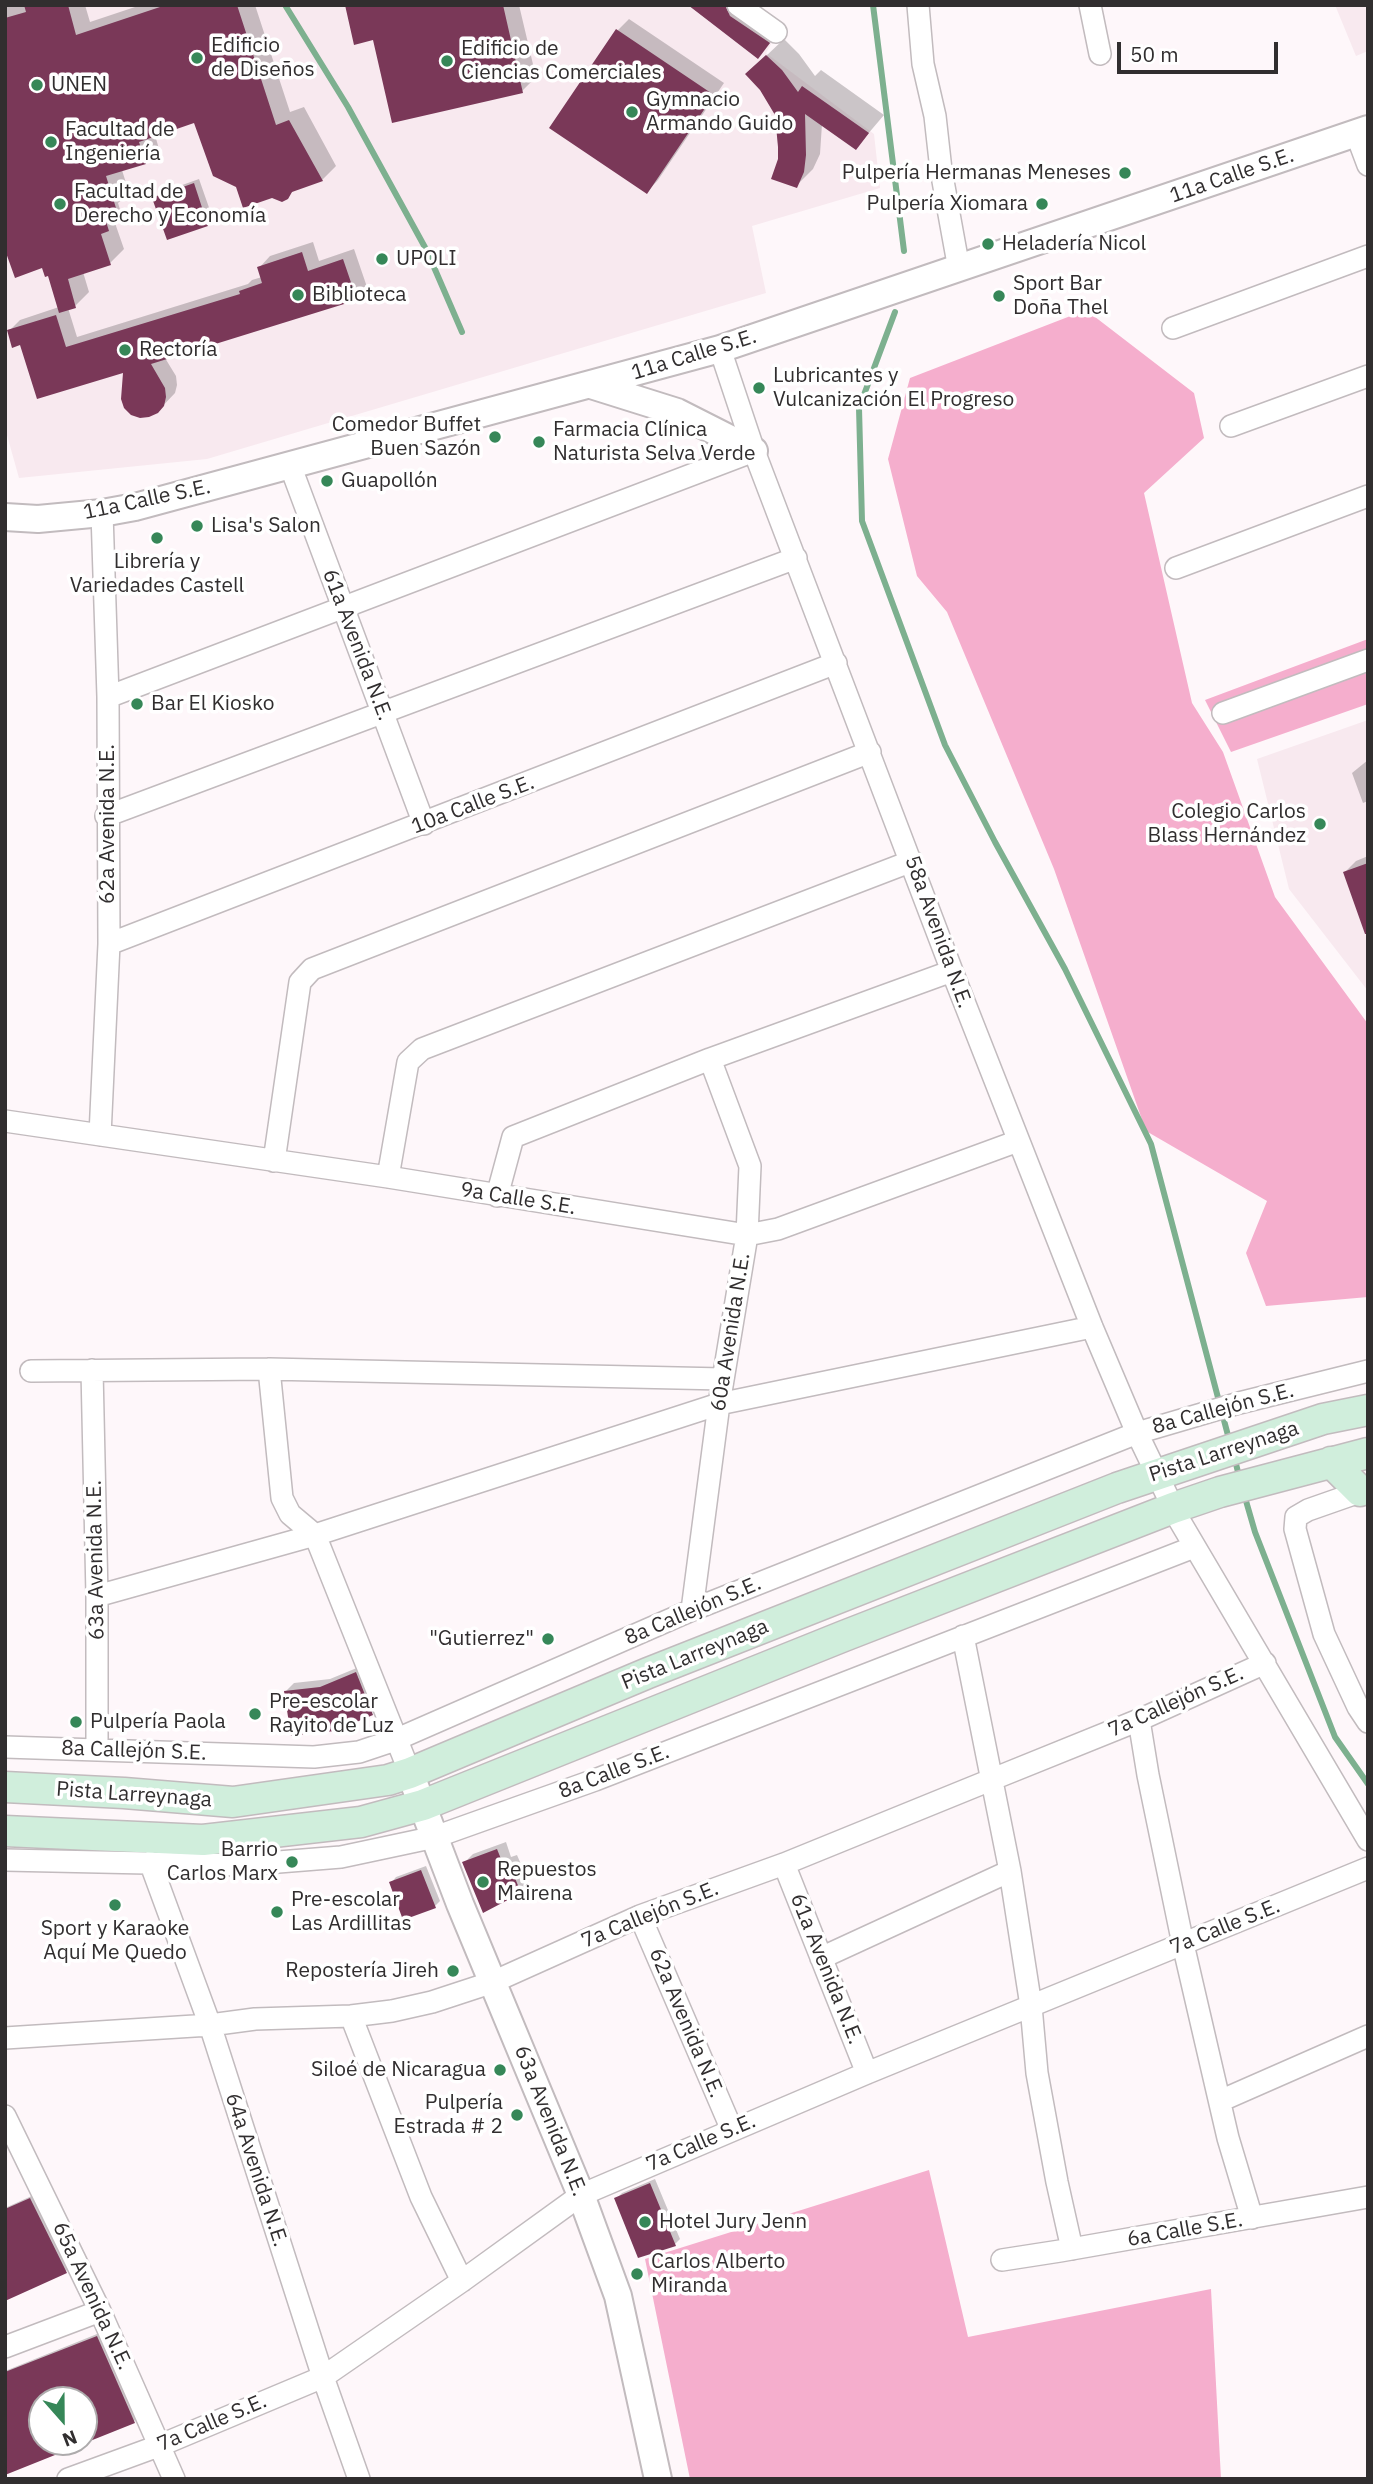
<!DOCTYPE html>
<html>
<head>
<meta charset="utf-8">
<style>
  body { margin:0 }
  #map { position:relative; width:1373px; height:2484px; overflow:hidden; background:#fef7fa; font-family:"IBM Plex Sans",sans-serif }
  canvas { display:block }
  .frame { position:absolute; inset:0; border:7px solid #312e2f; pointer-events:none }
  .north { position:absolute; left:28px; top:2386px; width:70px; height:70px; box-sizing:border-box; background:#fff; border:2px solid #adabac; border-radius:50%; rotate:159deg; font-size:19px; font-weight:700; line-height:28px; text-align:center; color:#312e2f }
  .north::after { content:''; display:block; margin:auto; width:24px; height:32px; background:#368758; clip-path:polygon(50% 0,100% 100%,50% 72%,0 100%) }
  .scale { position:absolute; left:1117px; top:42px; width:161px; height:32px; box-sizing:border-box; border:4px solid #312e2f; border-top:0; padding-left:9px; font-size:21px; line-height:24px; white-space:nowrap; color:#312e2f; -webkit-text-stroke:5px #fff; paint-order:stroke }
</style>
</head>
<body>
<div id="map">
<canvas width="1373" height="2484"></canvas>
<div class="frame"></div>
<div class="north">N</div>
<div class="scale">50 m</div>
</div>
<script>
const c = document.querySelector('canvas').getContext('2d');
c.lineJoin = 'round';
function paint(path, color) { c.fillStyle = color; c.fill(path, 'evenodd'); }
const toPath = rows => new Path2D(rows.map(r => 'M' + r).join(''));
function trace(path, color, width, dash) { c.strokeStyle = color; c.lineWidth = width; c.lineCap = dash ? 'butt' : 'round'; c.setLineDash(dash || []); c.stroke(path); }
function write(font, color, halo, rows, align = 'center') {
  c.font = font + ' "IBM Plex Sans",sans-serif'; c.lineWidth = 7; c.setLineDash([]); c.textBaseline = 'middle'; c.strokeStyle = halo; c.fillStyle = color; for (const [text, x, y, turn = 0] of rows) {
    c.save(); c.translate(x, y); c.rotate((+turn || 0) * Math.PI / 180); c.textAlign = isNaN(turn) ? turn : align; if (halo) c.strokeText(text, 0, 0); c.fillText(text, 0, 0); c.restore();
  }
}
paint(toPath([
  [5,5,732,5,775,37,766,53,874,134,880,188,752,226,766,293,207,459,19,478,5,428],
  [1335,5,1368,5,1368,51,1356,56],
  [1368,720,1368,991,1289,889,1257,759]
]), '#f8e9ef');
paint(toPath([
  [1086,310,1194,393,1204,438,1144,493,1192,703,1223,752,1275,897,1368,1024,1368,1297,1266,1306,1246,1253,1267,1201,1146,1131,1054,869,947,612,917,576,888,459,910,378],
  [1368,639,1368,704,1231,752,1205,700],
  [929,2170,968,2337,1211,2289,1221,2479,690,2479,645,2259]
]), '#f5aecd');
paint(toPath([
  [5,5,85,5,90,22,141,5,255,5,290,112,304,107,336,166,322,180,295,189,287,197,238,186,196,121,155,135,159,149,145,163,122,170,129,193,118,203,122,216,115,223,124,249,110,263,83,272,89,292,75,306,68,308,77,337,248,284,252,280,262,277,259,268,270,256,313,242,319,261,354,249,367,287,356,298,165,358,176,376,177,385,175,393,157,412,125,370,21,343,9,331,20,320,59,307,49,274,43,266,5,245],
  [347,5,519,5,536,77,522,91,374,38],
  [688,5,749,5,782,29,758,57],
  [629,19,724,83,658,180,647,192,618,30],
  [784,39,799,54,815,76,821,70,884,115,856,148,822,124,820,154,813,169,796,186,779,159,776,115,765,57],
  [199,179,213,219,207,224,154,198,160,193],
  [1368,760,1368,801,1363,803,1352,773],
  [1368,856,1368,936,1345,872,1356,861],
  [364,1665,380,1705,372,1713,286,1691,294,1683,330,1679],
  [506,1842,511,1857,517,1855,529,1883,520,1892,465,1862,473,1854],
  [426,1866,440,1901,435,1906,391,1883,396,1877],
  [655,2179,680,2239,675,2244,616,2199,622,2193],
  [36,2194,71,2266,66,2271,5,2299,5,2208],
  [102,2332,139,2416,134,2421,84,2441,84,2400,42,2400,42,2442,82,2442,5,2473,5,2371]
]), '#0003');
trace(toPath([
  [285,5,348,107,427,251,462,332],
  [873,5,904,251],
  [895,312,859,408,862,521,945,745,995,842,1065,969,1151,1144,1230,1443],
  [1234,1456,1240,1480],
  [1244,1494,1255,1532,1335,1737,1368,1784]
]), '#7db08f', 6);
paint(toPath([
  [24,5,68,5,76,35,166,5,237,5,276,125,289,120,323,181,292,192,288,199,282,202,272,198,243,208,236,187,213,176,194,123,139,142,146,164,106,176,116,208,103,212,109,231,101,234,111,265,68,279,76,308,59,313,48,276,45,277,42,268,15,278,5,250,5,18,26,12],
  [345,5,503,5,523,93,392,123,373,40,354,45],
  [688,5,725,5,730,16,770,43,758,59],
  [616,29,714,95,647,194,549,128],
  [766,55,782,70,798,92,802,86,869,133,856,150,805,114,806,155,804,172,797,188,771,179,778,159,778,147,775,115,760,90,745,74],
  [194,183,208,226,167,240,152,198],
  [302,252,308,271,343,259,357,300,151,364,165,388,166,397,164,406,158,413,149,417,140,418,131,415,124,408,121,399,123,373,37,399,20,345,12,348,7,330,56,315,66,347,240,294,239,291,262,283,257,267],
  [1368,863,1368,934,1365,934,1343,872],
  [356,1672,373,1715,335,1731,291,1736,284,1691,320,1687],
  [497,1849,503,1864,509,1863,521,1893,483,1913,462,1862],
  [421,1870,436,1908,403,1920,389,1882],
  [650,2183,676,2246,638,2258,614,2198],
  [30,2198,67,2273,5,2301,5,2209],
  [97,2336,135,2423,5,2475,5,2372],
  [42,2400,84,2400,84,2442,42,2442]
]), '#7a3858');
const minor = toPath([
  [738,5,776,32],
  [918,5,923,64,935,116,941,170,959,269],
  [1090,5,1100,54],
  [1356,133,1368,165],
  [1173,328,1368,256],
  [720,349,754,451,952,971,1092,1327,1137,1433,1178,1518,1368,1840],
  [1231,426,1368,376],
  [290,465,424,824],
  [1176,568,1368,496],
  [108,697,754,451],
  [1223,713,1368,660],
  [106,816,796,558],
  [109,944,836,663],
  [5,1121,388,1177,747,1235,778,1229,1018,1141],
  [100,1135,109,944,108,697,102,513],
  [274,1161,300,982,312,969,870,752],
  [388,1177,408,1062,422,1049,912,861],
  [497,1196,513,1137,710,1059,952,971],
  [269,1369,282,1498,290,1514,315,1535,410,1773],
  [92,1370,97,1596,97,1750],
  [31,1371,269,1369,723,1379],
  [1368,1489,1308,1510,1296,1517,1295,1529,1324,1634,1358,1707,1368,1722],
  [97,1596,315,1535,719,1404,1092,1327],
  [692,1610,719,1404,747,1235,750,1166,710,1059],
  [963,1636,1010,1871,1031,2006,1037,2073,1057,2182,1072,2249],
  [1139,1720,1148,1775,1183,1944,1228,2138,1252,2218],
  [5,1747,314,1757,359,1752,395,1740,692,1610,1137,1433,1239,1403,1368,1371],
  [5,1860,241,1865,341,1857,435,1837,595,1780,1194,1547],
  [150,1862,210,2025,323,2377,359,2479],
  [784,1864,867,2073],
  [640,1916,732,2130],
  [821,1958,1010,1871],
  [351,2016,421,2197,462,2281],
  [5,2038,210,2025,255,2019,351,2016,392,2011,432,2002,493,1982,640,1916,784,1864,993,1779,1139,1720,1265,1663],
  [1220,2101,1368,2036],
  [5,2116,100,2311,174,2479],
  [1002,2260,1060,2251,1368,2197],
  [5,2347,100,2311],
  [68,2479,161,2445,323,2377,462,2281,581,2195,867,2073,1368,1868]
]);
const tertiary = toPath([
  [591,385,677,412,754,451],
  [5,517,38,519,102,513,135,507,720,349,1368,129],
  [410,1773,460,1904,581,2195,618,2296,658,2479]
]);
const secondary = toPath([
  [1331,1462,1360,1491],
  [5,1787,124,1793,233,1802,388,1780,410,1773,648,1673,1117,1488,1323,1419,1368,1410],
  [5,1831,203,1840,361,1822,423,1805,844,1636,1173,1508,1220,1492,1368,1453]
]);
trace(minor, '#c2bbbe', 24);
trace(tertiary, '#c2bbbe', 30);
trace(secondary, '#c2bbbe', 33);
trace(minor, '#fff', 21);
trace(tertiary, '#fff', 26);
trace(secondary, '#d0eedc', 30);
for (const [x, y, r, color] of [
  [197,58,7,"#368758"],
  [447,61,7,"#368758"],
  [37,85,7,"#368758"],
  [632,112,7,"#368758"],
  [51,142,7,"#368758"],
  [1125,173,7,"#368758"],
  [60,204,7,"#368758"],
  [1042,204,7,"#368758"],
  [988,244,7,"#368758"],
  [382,259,7,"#368758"],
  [298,295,7,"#368758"],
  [999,296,7,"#368758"],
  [125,350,7,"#368758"],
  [759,388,7,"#368758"],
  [495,437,7,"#368758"],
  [539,442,7,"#368758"],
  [327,481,7,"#368758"],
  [197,526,7,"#368758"],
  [157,538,7,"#368758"],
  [137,704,7,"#368758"],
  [1320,824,7,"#368758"],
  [548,1639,7,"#368758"],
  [255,1714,7,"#368758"],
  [76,1722,7,"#368758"],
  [292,1862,7,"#368758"],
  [483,1882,7,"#368758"],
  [115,1905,7,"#368758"],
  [277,1912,7,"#368758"],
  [453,1971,7,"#368758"],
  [500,2070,7,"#368758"],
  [517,2115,7,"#368758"],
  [645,2222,7,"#368758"],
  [637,2274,7,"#368758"]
]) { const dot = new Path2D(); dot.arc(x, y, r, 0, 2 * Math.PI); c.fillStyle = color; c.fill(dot); trace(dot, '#fff', 2.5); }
write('21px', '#312e2f', '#fff', [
  ["Edificio",211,46],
  ["de Diseños",211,70],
  ["Edificio de",461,49],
  ["Ciencias Comerciales",461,73],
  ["UNEN",51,85],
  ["Gymnacio",646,100],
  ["Armando Guido",646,124],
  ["Facultad de",65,130],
  ["Ingeniería",65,154],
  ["Pulpería Hermanas Meneses",1111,173,"right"],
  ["Facultad de",74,192],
  ["Derecho y Economía",74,216],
  ["Pulpería Xiomara",1028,204,"right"],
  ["Heladería Nicol",1002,244],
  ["UPOLI",396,259],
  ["Sport Bar",1013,284],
  ["Doña Thel",1013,308],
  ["Biblioteca",312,295],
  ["Rectoría",139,350],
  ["Lubricantes y",773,376],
  ["Vulcanización El Progreso",773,400],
  ["Comedor Buffet",481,425,"right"],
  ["Buen Sazón",481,449,"right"],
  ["Farmacia Clínica",553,430],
  ["Naturista Selva Verde",553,454],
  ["Guapollón",341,481],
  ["Lisa's Salon",211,526],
  ["Librería y",157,562,"center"],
  ["Variedades Castell",157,586,"center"],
  ["Bar El Kiosko",151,704],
  ["Colegio Carlos",1306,812,"right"],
  ["Blass Hernández",1306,836,"right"],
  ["\"Gutierrez\"",534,1639,"right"],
  ["Pre-escolar",269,1702],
  ["Rayito de Luz",269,1726],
  ["Pulpería Paola",90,1722],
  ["Barrio",278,1850,"right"],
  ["Carlos Marx",278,1874,"right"],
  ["Repuestos",497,1870],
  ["Mairena",497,1894],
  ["Pre-escolar",291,1900],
  ["Las Ardillitas",291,1924],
  ["Sport y Karaoke",115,1929,"center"],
  ["Aquí Me Quedo",115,1953,"center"],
  ["Repostería Jireh",439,1971,"right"],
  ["Siloé de Nicaragua",486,2070,"right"],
  ["Pulpería",503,2103,"right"],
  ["Estrada # 2",503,2127,"right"],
  ["Hotel Jury Jenn",659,2222],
  ["Carlos Alberto",651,2262],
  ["Miranda",651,2286]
], 'left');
write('21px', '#312e2f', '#fff', [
  ["11a Calle S.E.",1232,176,-19],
  ["11a Calle S.E.",694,355,-17],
  ["11a Calle S.E.",147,500,-12],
  ["61a Avenida N.E.",357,645,69],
  ["10a Calle S.E.",473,805,-21],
  ["62a Avenida N.E.",108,824,-90],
  ["58a Avenida N.E.",938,932,70],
  ["9a Calle S.E.",518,1199,9],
  ["60a Avenida N.E.",731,1332,-81],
  ["8a Callejón S.E.",1223,1409,-15],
  ["Pista Larreynaga",1224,1452,-18],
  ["63a Avenida N.E.",96,1560,-91],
  ["8a Callejón S.E.",693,1611,-23],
  ["Pista Larreynaga",695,1655,-22],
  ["7a Callejón S.E.",1176,1702,-24],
  ["8a Callejón S.E.",134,1751,2],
  ["8a Calle S.E.",614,1772,-21],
  ["Pista Larreynaga",134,1795,4],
  ["7a Callejón S.E.",650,1915,-22],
  ["7a Calle S.E.",1225,1927,-22],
  ["61a Avenida N.E.",826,1969,68],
  ["62a Avenida N.E.",686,2023,67],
  ["63a Avenida N.E.",550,2121,68],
  ["7a Calle S.E.",701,2143,-23],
  ["64a Avenida N.E.",256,2170,72],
  ["6a Calle S.E.",1185,2230,-10],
  ["65a Avenida N.E.",92,2296,65],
  ["7a Calle S.E.",212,2423,-23]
]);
</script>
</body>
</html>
